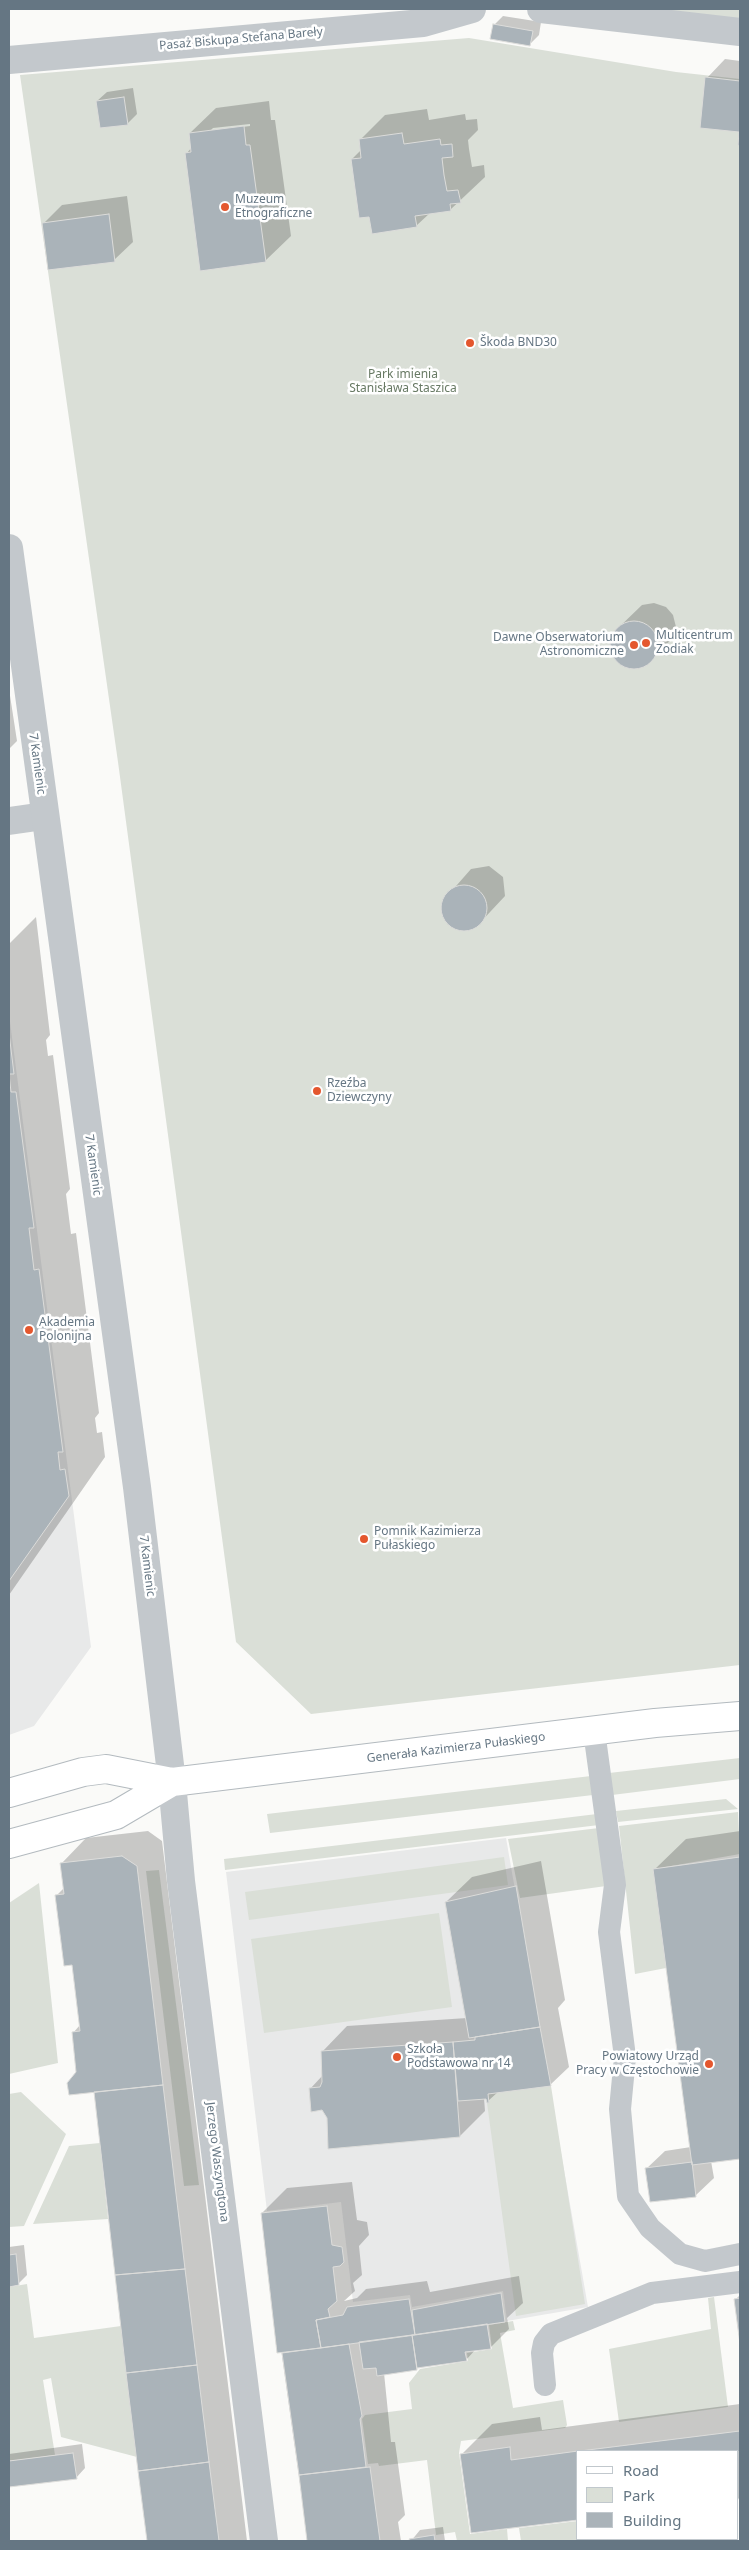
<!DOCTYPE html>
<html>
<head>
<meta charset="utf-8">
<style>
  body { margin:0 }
  #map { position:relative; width:749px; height:2550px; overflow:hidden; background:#fafaf8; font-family:"Noto Sans",sans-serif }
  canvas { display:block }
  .frame { position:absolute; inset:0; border:10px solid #657683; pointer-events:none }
  .legend { position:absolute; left:576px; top:2450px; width:162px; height:90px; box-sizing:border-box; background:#fff; border:1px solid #c1c8cd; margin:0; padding:6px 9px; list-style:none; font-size:15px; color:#657683 }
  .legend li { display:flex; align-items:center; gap:10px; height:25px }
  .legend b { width:25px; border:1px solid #c1c8cd }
</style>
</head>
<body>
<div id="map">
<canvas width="749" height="2550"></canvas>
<div class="frame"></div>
<ul class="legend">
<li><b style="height:6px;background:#fff"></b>Road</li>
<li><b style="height:14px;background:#dadfd7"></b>Park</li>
<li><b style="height:14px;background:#aab3b9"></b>Building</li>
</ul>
</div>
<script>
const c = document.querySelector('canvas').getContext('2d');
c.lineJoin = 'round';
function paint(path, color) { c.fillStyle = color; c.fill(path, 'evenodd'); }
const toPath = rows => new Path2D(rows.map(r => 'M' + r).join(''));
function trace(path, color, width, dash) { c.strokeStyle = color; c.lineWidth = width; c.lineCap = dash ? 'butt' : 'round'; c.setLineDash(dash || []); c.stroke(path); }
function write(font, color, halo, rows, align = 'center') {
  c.font = font + ' "Noto Sans",sans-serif'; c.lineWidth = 5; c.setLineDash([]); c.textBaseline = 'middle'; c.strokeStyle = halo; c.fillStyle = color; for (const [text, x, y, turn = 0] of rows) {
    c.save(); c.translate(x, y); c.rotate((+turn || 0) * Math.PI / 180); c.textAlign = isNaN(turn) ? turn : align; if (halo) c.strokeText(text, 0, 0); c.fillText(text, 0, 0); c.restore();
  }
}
paint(toPath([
  [9,1014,91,1647,34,1726,9,1735],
  [506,1838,588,2307,507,2321,503,2291,412,2307,410,2295,353,2302,341,2202,267,2211,226,1872]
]), '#e8e9e9');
paint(toPath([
  [658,9,740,9,740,19],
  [469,38,676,72,740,79,740,1665,311,1714,236,1642,118,762,20,75],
  [740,1758,740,1779,612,1795,609,1773],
  [591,1776,593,1795,270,1833,267,1814],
  [726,1799,738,1809,618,1822,616,1811],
  [738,1812,740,1854,654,1869,666,1968,635,1974,619,1826],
  [597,1814,599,1825,225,1870,224,1859],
  [599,1828,606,1886,520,1898,508,1839],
  [504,1857,508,1885,249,1920,245,1892],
  [159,1870,199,2185,184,2186,146,1871],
  [39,1883,58,2063,9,2074,9,1903],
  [439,1913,452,2007,264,2033,251,1939],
  [551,2086,585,2304,516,2316,487,2103,489,2102,488,2094],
  [21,2092,66,2134,24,2226,9,2227,9,2094],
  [100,2143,108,2219,33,2224,69,2146],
  [27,2284,34,2338,121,2326,137,2457,61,2437,51,2378,43,2380,55,2455,9,2461,9,2287],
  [714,2297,728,2407,619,2422,609,2349,711,2329,708,2298],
  [513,2321,515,2330,500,2333,513,2408,563,2400,567,2425,565,2428,461,2441,459,2453,470,2534,507,2529,508,2541,457,2541,455,2532,436,2535,427,2460,379,2466,378,2463,368,2464,362,2419,365,2415,412,2409,409,2383,420,2369,468,2361,467,2353,492,2349,489,2325],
  [578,2521,578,2539,601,2539,602,2541,521,2541,519,2528]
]), '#dadfd7');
paint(toPath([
  [503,16,541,22,539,35,530,44,494,25],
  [725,59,740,61,740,131,702,126,707,78],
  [133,88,137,114,128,123,97,101,107,92],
  [269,101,271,120,275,120,291,236,265,261,187,153,192,147,190,133,216,108],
  [250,124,250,126,210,131,213,128],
  [427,109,429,120,465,114,466,120,477,119,478,130,468,140,469,149,472,167,484,165,485,177,450,210,430,213,416,226,370,215,352,159,361,150,360,140,385,115],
  [127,196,133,242,114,260,44,223,62,205],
  [654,603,666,607,673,615,676,627,672,639,644,665,633,668,621,665,613,655,610,643,614,632,642,605],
  [9,689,17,741,9,749],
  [489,866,503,877,505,896,476,927,459,930,445,919,442,902,471,869],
  [36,917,50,1035,46,1040,48,1056,53,1055,70,1189,66,1194,71,1234,76,1233,99,1413,95,1418,97,1433,102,1432,105,1457,9,1595,9,944],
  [148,1831,162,1841,247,2541,148,2541,95,2091,78,2073,73,2033,80,2025,73,1963,56,1896,64,1888,61,1864,86,1838],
  [740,1831,740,2157,711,2161,714,2178,695,2196,646,2169,665,2151,691,2147,655,1869,686,1839],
  [541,1861,565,2000,558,2008,569,2067,550,2085,498,2092,488,2101,487,2098,484,2098,485,2111,460,2136,328,2117,310,2089,323,2075,322,2052,347,2026,467,2018,446,1902,472,1877],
  [352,2182,357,2220,367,2222,369,2235,359,2246,362,2275,353,2283,355,2291,344,2301,357,2298,366,2289,427,2281,430,2292,519,2276,523,2303,507,2318,509,2329,491,2347,476,2349,466,2360,384,2373,391,2442,395,2442,405,2515,398,2522,401,2541,308,2541,262,2213,287,2188],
  [24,2245,27,2275,18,2284,9,2285,9,2247],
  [740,2295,740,2335,736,2299],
  [740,2404,740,2497,738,2497,738,2451,578,2451,578,2518,462,2454,492,2424,540,2417,542,2430],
  [82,2444,85,2468,76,2478,9,2486,9,2454],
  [443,2527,445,2541,411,2541,420,2530]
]), '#0003');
const building = toPath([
  [493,24,533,31,530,46,490,39,493,24],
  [705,77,740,81,740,146,738,145,739,132,700,128,705,77],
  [124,97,128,125,100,128,96,101,124,97],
  [244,126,246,145,250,145,266,262,200,271,185,153,191,152,189,133,244,126],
  [402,133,404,144,440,139,441,145,452,144,453,157,442,158,444,175,447,191,458,190,461,203,450,204,451,211,415,216,417,227,372,234,369,217,359,218,351,159,361,158,359,139,402,133],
  [109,214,115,262,48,270,42,223,109,214],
  '610 645a24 24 0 1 1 48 0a24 24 0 1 1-48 0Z',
  '441 908a23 23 0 1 1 46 0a23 23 0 1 1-46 0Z',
  [9,1033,14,1074,9,1074,11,1092,16,1092,34,1228,29,1228,34,1270,39,1269,63,1452,58,1452,60,1470,65,1469,69,1496,9,1581,9,1033],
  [122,1856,137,1866,163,2085,69,2095,67,2083,76,2072,72,2032,80,2031,72,1965,64,1966,55,1895,64,1894,60,1863,122,1856],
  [740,1857,740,2159,692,2165,653,1869,740,1857],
  [516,1886,540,2027,469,2038,445,1902,516,1886],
  [540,2027,551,2086,488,2094,489,2103,487,2103,486,2099,458,2101,453,2042,475,2040,475,2037,540,2027],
  [453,2042,460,2137,328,2149,327,2118,322,2110,311,2112,309,2088,320,2087,322,2082,321,2051,453,2042],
  [163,2085,185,2269,115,2275,94,2092,163,2085],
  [692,2162,696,2197,650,2202,645,2168,692,2162],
  [327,2206,332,2245,342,2247,344,2262,340,2266,333,2267,337,2301,328,2309,330,2317,316,2320,321,2348,277,2353,261,2213,327,2206],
  [16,2254,19,2285,9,2287,9,2255,16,2254],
  [185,2269,197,2365,126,2373,115,2275,185,2269],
  [501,2293,505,2322,415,2335,412,2310,501,2293],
  [740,2298,740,2344,734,2299,740,2298],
  [409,2299,415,2335,321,2348,316,2320,343,2315,347,2307,409,2299],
  [487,2324,491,2349,465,2352,467,2361,417,2368,412,2335,487,2324],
  [412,2335,417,2370,377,2376,376,2368,363,2369,359,2342,412,2335],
  [349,2344,362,2416,360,2419,366,2467,299,2475,282,2353,349,2344],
  [197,2365,209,2462,138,2471,126,2373,197,2365],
  [740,2431,740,2498,738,2499,738,2451,580,2451,740,2431],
  [510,2447,511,2460,578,2451,578,2520,471,2533,460,2454,510,2447],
  [73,2453,77,2479,9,2487,9,2461,73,2453],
  [209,2462,219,2541,147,2541,138,2471,209,2462],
  [370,2467,380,2541,307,2541,299,2475,370,2467],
  [434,2535,435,2541,410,2541,409,2539,434,2535]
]);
paint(building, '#aab3b9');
trace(building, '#dcdcda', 1);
const secondary = toPath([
  [9,1793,83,1772,106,1769,172,1782,655,1723,740,1716],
  [9,1844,116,1815,172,1782]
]);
trace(secondary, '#b3babf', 30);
trace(toPath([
  [594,1731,615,1885,609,1932,625,2057,620,2109,628,2196,650,2228,680,2254,705,2261,740,2254],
  [545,2385,542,2353,544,2343,551,2334,652,2293,740,2282]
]), '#c3c8cc', 22);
trace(toPath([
  [541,9,740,32],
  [9,60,423,23,472,9]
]), '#c3c8cc', 28);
trace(toPath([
  [9,821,44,816],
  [172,1782,181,1881,264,2541]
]), '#c3c8cc', 28);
trace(toPath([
  [9,548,137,1487,172,1782]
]), '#c3c8cc', 28);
trace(secondary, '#fff', 28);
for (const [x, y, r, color] of [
  [225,207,5,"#e4572e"],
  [470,343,5,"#e4572e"],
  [646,643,5,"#e4572e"],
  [634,645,5,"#e4572e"],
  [317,1091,5,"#e4572e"],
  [29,1330,5,"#e4572e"],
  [364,1539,5,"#e4572e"],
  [397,2057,5,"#e4572e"],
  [709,2064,5,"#e4572e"]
]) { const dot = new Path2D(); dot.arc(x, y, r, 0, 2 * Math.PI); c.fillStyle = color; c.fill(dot); trace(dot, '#fff', 2); }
write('12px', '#657683', '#fff', [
  ["Pasaż Biskupa Stefana Bareły",241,39,-5],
  ["7 Kamienic",37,764,82],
  ["7 Kamienic",93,1165,82],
  ["7 Kamienic",147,1566,83],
  ["Generała Kazimierza Pułaskiego",456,1748,-7],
  ["Jerzego Waszyngtona",217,2162,83]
]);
write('12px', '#657683', '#fff', [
  ["Muzeum",235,200],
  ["Etnograficzne",235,214],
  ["Škoda BND30",480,343],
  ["Multicentrum",656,636],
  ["Zodiak",656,650],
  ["Dawne Obserwatorium",624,638,"right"],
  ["Astronomiczne",624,652,"right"],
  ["Rzeźba",327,1084],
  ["Dziewczyny",327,1098],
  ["Akademia",39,1323],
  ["Polonijna",39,1337],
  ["Pomnik Kazimierza",374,1532],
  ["Pułaskiego",374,1546],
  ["Szkoła",407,2050],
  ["Podstawowa nr 14",407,2064],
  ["Powiatowy Urząd",699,2057,"right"],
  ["Pracy w Częstochowie",699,2071,"right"]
], 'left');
write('12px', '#687a64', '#fff', [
  ["Park imienia",403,375],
  ["Stanisława Staszica",403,389]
]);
</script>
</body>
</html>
